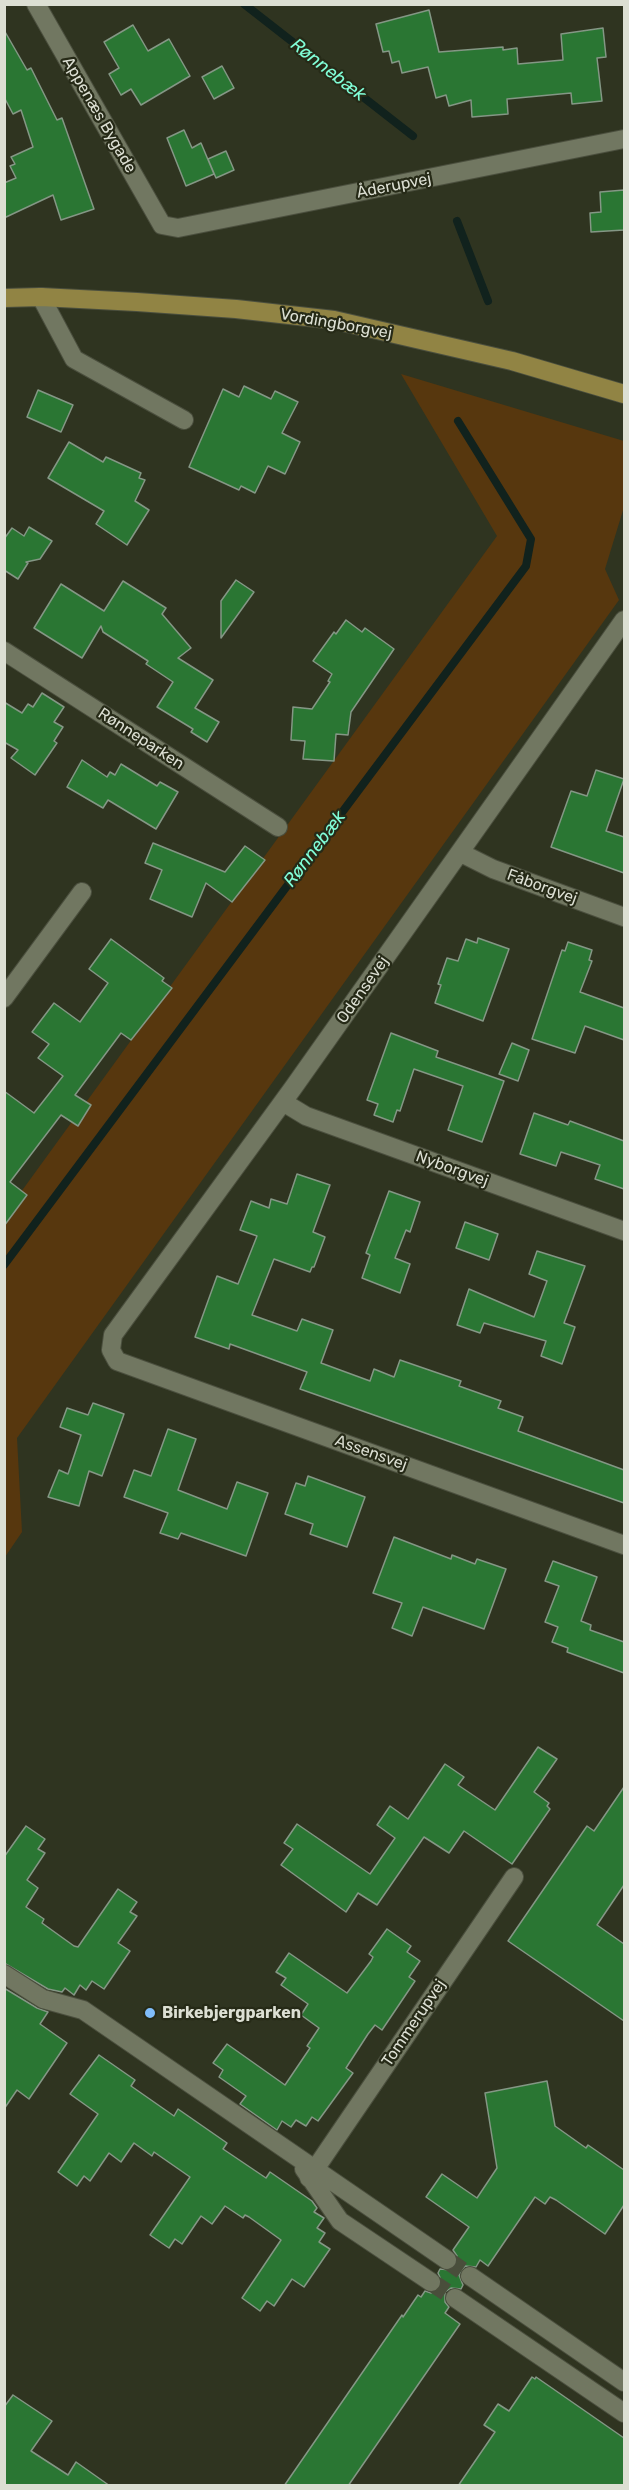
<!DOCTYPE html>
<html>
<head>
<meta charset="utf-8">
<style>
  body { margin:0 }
  #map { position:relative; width:629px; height:2490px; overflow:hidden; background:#2f3420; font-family:Rubik,sans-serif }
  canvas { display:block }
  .frame { position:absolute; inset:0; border:6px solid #dcdfd3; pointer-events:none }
</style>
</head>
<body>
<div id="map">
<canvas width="629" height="2490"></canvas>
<div class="frame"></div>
</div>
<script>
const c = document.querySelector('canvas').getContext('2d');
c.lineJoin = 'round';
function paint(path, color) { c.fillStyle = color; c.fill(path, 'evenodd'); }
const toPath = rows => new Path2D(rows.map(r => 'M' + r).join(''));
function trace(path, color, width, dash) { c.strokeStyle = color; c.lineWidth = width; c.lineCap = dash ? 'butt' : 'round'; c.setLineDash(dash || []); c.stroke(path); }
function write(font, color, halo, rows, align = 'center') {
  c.font = font + ' Rubik,sans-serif'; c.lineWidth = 4.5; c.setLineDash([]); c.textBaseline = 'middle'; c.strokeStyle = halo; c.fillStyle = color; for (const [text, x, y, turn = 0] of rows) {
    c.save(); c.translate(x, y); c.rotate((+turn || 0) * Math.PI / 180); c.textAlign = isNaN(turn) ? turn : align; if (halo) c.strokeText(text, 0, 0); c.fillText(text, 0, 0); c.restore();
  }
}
paint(toPath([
  [401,374,624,441,624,507,605,569,619,600,17,1438,22,1532,5,1557,5,1214,497,536]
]), '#57370e');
trace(toPath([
  [244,4,413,136],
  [457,221,488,301],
  [4,1265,526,566,531,539,458,421]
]), '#11221d', 8);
const building = toPath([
  [429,10,439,52,503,47,503,50,517,48,518,64,563,60,561,34,603,28,606,57,597,58,602,101,572,104,571,93,507,99,508,114,472,117,471,100,449,106,446,95,436,98,428,67,402,73,399,61,392,63,389,51,383,52,376,24,429,10],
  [133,25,148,51,169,39,190,76,141,105,131,89,121,95,109,74,119,68,104,42,133,25],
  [4,30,27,70,31,68,57,120,62,118,94,209,61,220,53,195,4,218,4,183,16,178,10,166,15,164,11,157,33,147,21,110,13,114,4,97,4,30],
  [222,66,234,88,214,99,202,77,222,66],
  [184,130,192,148,201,143,214,174,186,186,167,138,184,130],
  [226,151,234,170,216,178,208,159,226,151],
  [624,190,624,230,591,232,590,213,601,212,600,192,624,190],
  [244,386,271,399,275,391,298,402,282,433,300,442,285,474,268,466,255,493,241,486,239,490,189,467,223,389,239,397,244,386],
  [38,390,73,405,61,432,27,417,38,390],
  [69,442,103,462,106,457,141,473,139,478,145,480,135,501,149,510,127,545,96,524,104,511,48,478,69,442],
  [29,527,52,541,40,559,26,562,28,563,18,579,4,570,4,539,12,528,24,536,29,527],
  [236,580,254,592,221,638,221,601,236,580],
  [123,581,166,608,162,614,191,648,178,658,213,680,195,708,219,722,207,742,191,732,193,729,157,707,173,682,146,664,148,661,103,632,101,626,82,658,34,628,61,584,104,611,123,581],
  [346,620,362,632,365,628,394,649,351,712,348,735,336,734,334,761,303,759,305,741,291,740,293,707,312,709,330,682,328,681,332,674,313,661,334,632,336,634,346,620],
  [42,693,64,707,54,722,63,727,54,741,57,743,35,775,11,758,18,750,4,742,4,702,22,713,28,704,33,707,42,693],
  [82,760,107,777,110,772,115,775,121,764,157,786,160,782,178,792,156,829,108,800,103,808,67,787,82,760],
  [596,770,624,779,606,831,624,837,624,873,551,847,571,791,587,796,596,770],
  [153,843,225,872,245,846,265,860,232,902,206,883,192,917,150,899,162,870,145,863,153,843],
  [478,938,509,949,483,1021,435,1003,441,985,438,984,447,958,458,961,466,939,477,943,478,938],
  [111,939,164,978,162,981,172,988,131,1040,121,1033,75,1095,91,1105,78,1126,61,1115,10,1182,27,1195,4,1226,4,1091,34,1113,63,1076,38,1058,49,1044,32,1032,54,1003,80,1022,108,983,89,969,111,939],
  [568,942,592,950,589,960,592,961,580,992,624,1008,624,1040,585,1026,575,1053,532,1039,562,950,565,951,568,942],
  [391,1033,438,1051,436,1057,504,1081,482,1142,448,1130,463,1086,414,1069,400,1111,397,1110,393,1122,374,1115,378,1104,367,1100,391,1033],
  [512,1043,529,1050,518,1081,499,1074,512,1043],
  [534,1113,568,1125,570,1121,624,1141,624,1189,595,1179,600,1165,561,1152,556,1166,520,1154,534,1113],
  [297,1174,330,1185,313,1232,325,1237,314,1267,312,1267,310,1272,274,1259,252,1315,297,1331,302,1319,333,1330,321,1363,370,1381,374,1369,394,1377,400,1360,461,1381,459,1386,501,1401,498,1408,523,1417,518,1431,624,1470,624,1503,300,1389,307,1372,230,1344,229,1349,195,1337,217,1276,238,1284,257,1236,240,1230,251,1201,269,1208,271,1199,287,1204,297,1174],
  [389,1191,420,1202,410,1232,406,1230,395,1258,410,1264,400,1293,362,1278,370,1255,366,1253,389,1191],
  [465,1222,498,1234,489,1260,456,1248,465,1222],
  [537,1251,585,1266,564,1323,575,1327,562,1364,541,1356,546,1341,484,1323,480,1333,457,1325,469,1289,534,1317,547,1281,529,1274,537,1251],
  [93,1403,124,1414,102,1476,89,1471,79,1506,48,1497,59,1470,68,1474,81,1435,60,1427,67,1408,88,1415,93,1403],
  [168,1429,196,1439,178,1490,227,1509,237,1482,268,1493,246,1556,181,1533,178,1539,160,1533,168,1513,124,1497,134,1470,151,1476,168,1429],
  [308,1476,365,1497,347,1547,310,1534,313,1524,285,1514,296,1483,305,1486,308,1476],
  [394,1537,451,1559,452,1555,475,1564,477,1559,506,1569,484,1629,423,1607,412,1636,392,1628,402,1603,373,1593,394,1537],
  [553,1561,597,1577,581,1621,591,1625,590,1630,624,1642,624,1673,567,1652,568,1648,552,1642,558,1627,545,1622,559,1586,545,1581,553,1561],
  [538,1747,557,1759,534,1792,549,1803,547,1806,550,1809,512,1864,464,1831,449,1853,424,1837,377,1905,358,1893,346,1912,281,1865,293,1849,284,1843,297,1824,370,1874,395,1838,377,1825,390,1806,408,1819,445,1764,464,1777,458,1785,495,1810,538,1747],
  [624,1787,624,1885,597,1925,624,1944,624,2021,508,1941,587,1826,594,1831,624,1787],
  [26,1826,45,1839,38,1849,45,1853,27,1880,38,1888,26,1907,44,1919,42,1923,74,1946,78,1947,118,1889,137,1902,130,1912,137,1916,118,1943,130,1951,104,1989,92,1981,86,1990,80,1985,74,1995,65,1988,62,1992,48,1989,4,1963,4,1857,26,1826],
  [387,1929,411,1946,407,1952,420,1961,409,1977,415,1981,382,2030,375,2025,368,2034,346,2068,353,2073,318,2121,312,2117,306,2126,296,2120,291,2127,282,2121,277,2130,240,2104,246,2096,219,2077,223,2070,213,2063,227,2044,285,2085,310,2048,307,2046,319,2028,301,2015,308,2004,281,1985,286,1978,276,1972,289,1953,347,1993,371,1961,373,1957,369,1954,387,1929],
  [4,1988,37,2008,48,2012,40,2024,67,2043,29,2099,17,2090,4,2109,4,1988],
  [99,2055,135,2080,131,2086,174,2116,178,2109,227,2143,223,2149,266,2178,270,2172,312,2201,317,2208,314,2212,324,2218,317,2228,325,2233,319,2242,330,2249,304,2287,292,2279,274,2306,267,2301,260,2311,242,2298,281,2240,249,2217,245,2215,243,2218,225,2206,212,2224,201,2216,182,2244,175,2239,169,2248,150,2235,190,2177,154,2152,152,2156,134,2143,121,2162,109,2153,90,2181,84,2176,77,2186,58,2172,98,2114,70,2094,99,2055],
  [547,2081,555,2126,586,2148,588,2145,624,2170,624,2205,605,2234,556,2200,550,2197,545,2204,535,2197,488,2266,480,2260,476,2267,465,2266,459,2275,463,2285,461,2289,451,2288,445,2292,445,2302,449,2307,445,2313,460,2324,348,2486,284,2486,402,2315,403,2317,418,2295,421,2297,425,2291,431,2293,440,2289,442,2282,438,2273,440,2269,451,2270,457,2266,457,2256,453,2250,469,2227,426,2197,442,2174,477,2198,497,2168,485,2093,547,2081],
  [532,2377,535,2379,536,2377,624,2438,624,2486,458,2486,495,2432,484,2425,498,2404,509,2411,532,2377],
  [13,2395,52,2421,31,2451,68,2475,76,2462,110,2486,4,2486,4,2407,13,2395]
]);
paint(building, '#2a7633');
trace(building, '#849785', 1.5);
trace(toPath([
  [447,2260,470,2276],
  [431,2282,455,2298]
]), '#494e3b', 18, [18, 9]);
const street = toPath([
  [36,4,162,225,178,228,624,139],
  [41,297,74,359,184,420],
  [624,620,293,1088,113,1335,111,1350,117,1361,624,1545],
  [4,651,278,827],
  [461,853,493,869,624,917],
  [4,998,82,892],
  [283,1102,306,1116,624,1231],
  [4,1974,43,1999,83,2010,447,2260],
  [304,2169,340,2221,431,2282],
  [309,2178,514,1877],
  [470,2276,624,2382],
  [455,2298,624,2413]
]);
const primary = toPath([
  [4,298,41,297,137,302,236,309,334,320,512,361,624,394]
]);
trace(street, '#4b4f3e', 20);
trace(primary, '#4b4f3e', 20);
trace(street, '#717761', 18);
trace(primary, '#918444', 18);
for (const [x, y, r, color] of [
  [150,2013,6,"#80bdfa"]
]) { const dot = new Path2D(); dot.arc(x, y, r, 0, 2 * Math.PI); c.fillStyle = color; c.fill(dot); trace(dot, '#262a17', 2); }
write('16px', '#dcdfd3', '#262a17', [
  ["Appenæs Bygade",99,115,60],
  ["Åderupvej",394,186,-11],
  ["Vordingborgvej",336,324,10],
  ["Rønneparken",141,739,33],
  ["Fåborgvej",542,887,20],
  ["Odensevej",363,990,-55],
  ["Nyborgvej",452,1169,20],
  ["Assensvej",371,1453,20],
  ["Tommerupvej",414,2023,-56]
]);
write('bold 16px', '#dcdfd3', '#262a17', [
  ["Birkebjergparken",162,2013]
], 'left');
write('italic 18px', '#81fed8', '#262a17', [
  ["Rønnebæk",328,70,38],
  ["Rønnebæk",315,849,-53]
]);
</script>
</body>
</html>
